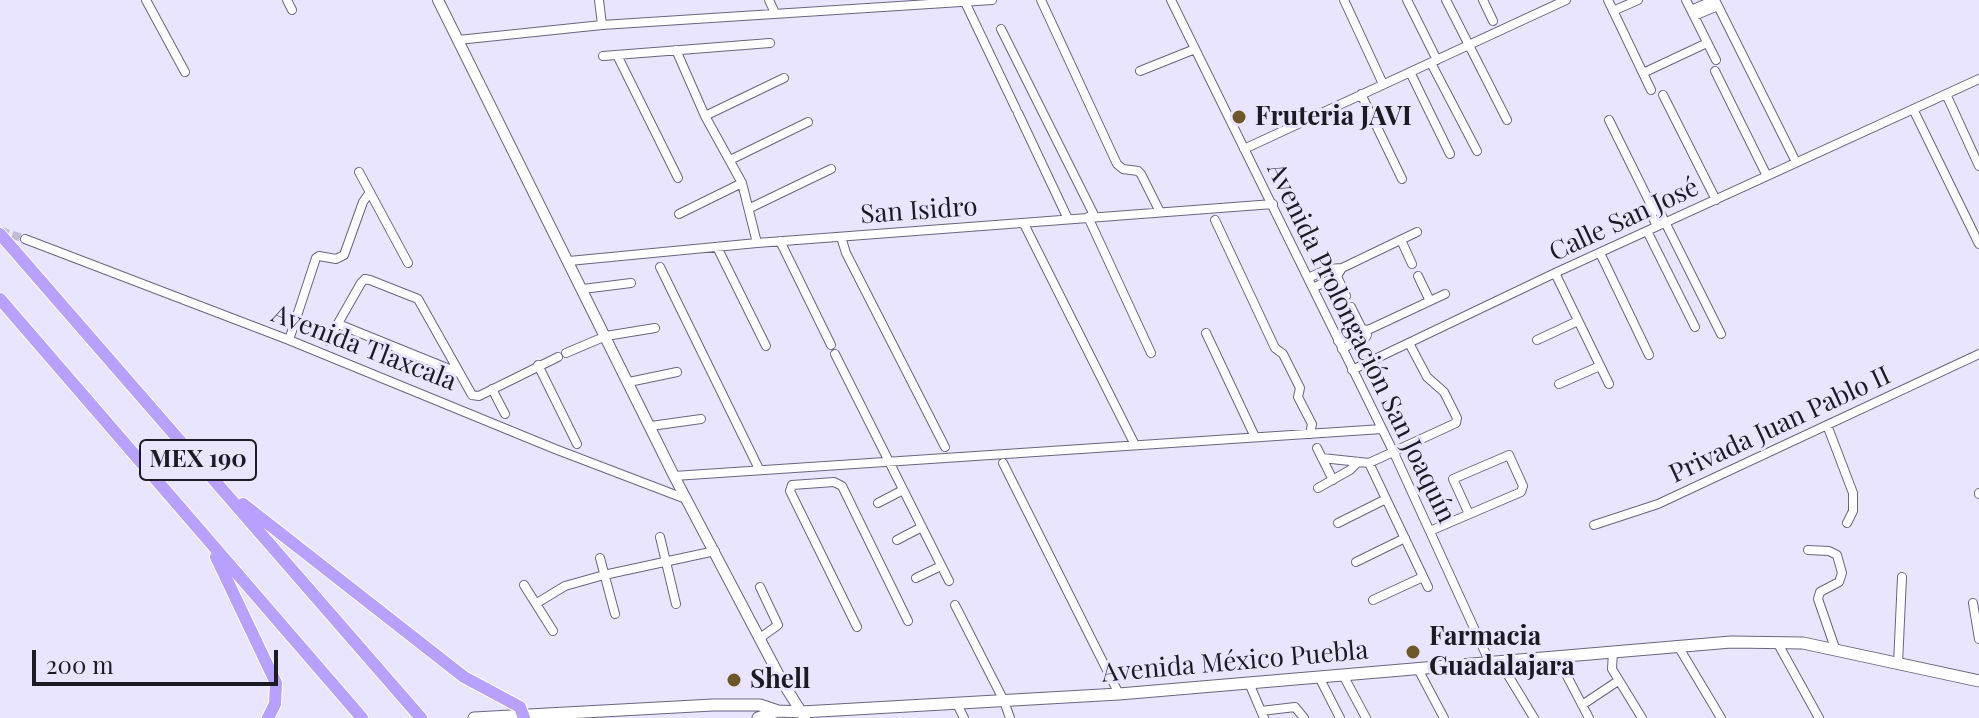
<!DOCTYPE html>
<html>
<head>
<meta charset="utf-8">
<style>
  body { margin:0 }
  #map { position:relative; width:1979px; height:718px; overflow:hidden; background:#e9e5ff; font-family:"Playfair Display",serif }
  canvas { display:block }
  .scale { position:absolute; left:32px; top:650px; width:246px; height:36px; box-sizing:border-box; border:4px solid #1c1a23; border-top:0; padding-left:10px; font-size:24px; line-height:28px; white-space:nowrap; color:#1c1a23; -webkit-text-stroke:6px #e9e5ff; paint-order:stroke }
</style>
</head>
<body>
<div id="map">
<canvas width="1979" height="718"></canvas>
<div class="scale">200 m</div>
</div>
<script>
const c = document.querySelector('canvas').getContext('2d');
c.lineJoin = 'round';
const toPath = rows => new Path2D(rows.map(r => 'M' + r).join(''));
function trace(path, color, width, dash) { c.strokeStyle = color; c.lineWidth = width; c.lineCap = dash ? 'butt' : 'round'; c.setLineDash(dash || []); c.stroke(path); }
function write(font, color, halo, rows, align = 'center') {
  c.font = font + ' "Playfair Display",serif'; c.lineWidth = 6; c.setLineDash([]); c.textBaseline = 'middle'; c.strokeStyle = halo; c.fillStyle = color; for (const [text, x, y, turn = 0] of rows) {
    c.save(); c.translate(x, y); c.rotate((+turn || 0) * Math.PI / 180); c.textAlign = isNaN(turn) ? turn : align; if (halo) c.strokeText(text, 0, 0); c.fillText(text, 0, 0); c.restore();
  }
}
trace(toPath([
  [1,231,25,239]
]), '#c0bcd3', 8, [8, 4]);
const minor = toPath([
  [146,0,185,72],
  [287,0,292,10],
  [599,0,602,25],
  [769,0,775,13],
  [1041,0,1117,164,1123,169,1138,171,1141,174,1160,212],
  [1171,0,1394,453,1490,663],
  [1344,0,1383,84],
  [1407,0,1437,60],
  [1446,0,1507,120],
  [1483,0,1493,21],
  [1608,0,1651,90],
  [1686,0,1716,60],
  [1715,0,1796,162],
  [965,2,1016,109],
  [1691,10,1714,0],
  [1613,11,1638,0],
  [1694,16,1718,6],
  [1001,29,1095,217],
  [458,40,602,25,992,0],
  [676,50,705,116,742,183,757,243],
  [617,55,678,178],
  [603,56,770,43],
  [1431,63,1477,151],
  [1140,71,1195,49],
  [1715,71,1767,176],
  [1410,72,1450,154],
  [1643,73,1707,43],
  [1361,94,1402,179],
  [1946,94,1979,166],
  [1663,95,1716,200],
  [1913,109,1979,244],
  [1018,113,1068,219],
  [705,116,784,78],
  [1609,120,1652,207,1652,216,1657,226],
  [1244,149,1566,0],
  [730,160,808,122],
  [359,172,408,263],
  [1652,207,1660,212,1721,334],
  [750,208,831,169],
  [679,214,742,183],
  [1088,217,1151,353],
  [1215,220,1275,348,1283,354,1300,388,1298,397,1312,424,1310,434],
  [1024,224,1135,445],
  [1647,231,1695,327],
  [841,237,846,253,945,447],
  [25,239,289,340,555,449,686,499],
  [1401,240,1412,264],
  [780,241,831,345],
  [717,247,766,346],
  [1600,253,1649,355],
  [569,261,757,243,1273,204],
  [660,267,759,469],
  [1335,272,1346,296],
  [1555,273,1609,384],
  [1418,276,1430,301],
  [1308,278,1328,269,1342,268],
  [1313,288,1337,276,1342,268,1417,232],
  [583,289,631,283],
  [1351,307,1366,337],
  [338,324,459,373],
  [1206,333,1255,437],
  [289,340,316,258,319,256,336,259,344,255,363,202,370,192],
  [1537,340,1578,321],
  [328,341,361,283,365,279,370,280,418,299,472,395],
  [1338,341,1362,329,1368,330,1445,294],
  [1342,349,1367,335],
  [566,353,606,336,655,328],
  [835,354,949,581],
  [538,365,577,444],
  [1352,370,1555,273,1979,79],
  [629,382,677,372],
  [1559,384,1600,366],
  [492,389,505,414],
  [472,395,479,396,558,357],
  [1827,425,1853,493,1853,511,1847,523],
  [651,426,701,419],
  [1317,448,1333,480],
  [1322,458,1369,463,1456,423,1457,418,1444,392,1427,377,1409,343],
  [1003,463,1119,694],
  [1369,463,1428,587],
  [674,476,1382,429],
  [1318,488,1350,470,1358,462],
  [1979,493,1979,494],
  [878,503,903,490],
  [1338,523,1386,499],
  [1594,525,1658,504,1979,354],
  [1430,531,1521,492,1523,486,1509,455,1453,479,1469,514],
  [660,537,676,604],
  [897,540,922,527],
  [1808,550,1829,551,1837,555,1842,573,1839,582,1820,592,1818,599,1835,648],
  [600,558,615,614],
  [1356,562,1405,538],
  [916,578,941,566],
  [524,585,553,631],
  [1373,600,1423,577],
  [537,603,565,586,604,575,715,551],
  [1973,603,1979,639],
  [955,605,1004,701,1010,718],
  [857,627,790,491,792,485,834,482,842,486,908,621],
  [760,638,778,625,760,587],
  [1777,642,1819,718],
  [1678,646,1721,718],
  [1613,652,1612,669,1642,718],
  [1557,657,1589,718],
  [1500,662,1534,718],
  [1898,664,1902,577],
  [1418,669,1444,718],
  [1343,675,1366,718],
  [1319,677,1340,718],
  [1249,683,1264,718],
  [957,704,964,718],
  [1582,705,1618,681],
  [1261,711,1295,707,1304,718]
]);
const tertiary = toPath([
  [438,0,674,476,783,683,805,718]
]);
const secondary = toPath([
  [474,718,713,705,760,705,778,711,802,712,1119,694,1731,642,1803,643,1979,681],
  [758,718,778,711]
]);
const trunk = toPath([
  [0,234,421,718],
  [0,299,362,718],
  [243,504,464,677,520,707,524,718],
  [216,557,276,683,275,704,268,718]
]);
trace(minor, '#69657c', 10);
trace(tertiary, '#69657c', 12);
trace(secondary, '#69657c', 13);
trace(trunk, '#fff', 14);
trace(minor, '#fff', 8);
trace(tertiary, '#fff', 10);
trace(secondary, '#fff', 11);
trace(trunk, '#b8a0fe', 12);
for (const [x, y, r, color] of [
  [1239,117,8,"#6f5828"],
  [1413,652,8,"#6f5828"],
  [734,680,8,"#6f5828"]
]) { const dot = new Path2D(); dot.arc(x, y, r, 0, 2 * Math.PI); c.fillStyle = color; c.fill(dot); trace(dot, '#e9e5ff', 3); }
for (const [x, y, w] of [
  [198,460,116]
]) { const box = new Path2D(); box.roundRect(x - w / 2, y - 20, w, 40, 6); c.fillStyle = '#e9e5ff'; c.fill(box); trace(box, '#1c1a23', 2); }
write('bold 24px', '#1c1a23', null, [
  ["MEX 190",198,460]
]);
write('bold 26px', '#1c1a23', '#e9e5ff', [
  ["Fruteria JAVI",1255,117],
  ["Farmacia",1429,637],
  ["Guadalajara",1429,667],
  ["Shell",750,680]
], 'left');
write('26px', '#1c1a23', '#e9e5ff', [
  ["San Isidro",919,211,-4],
  ["Calle San José",1624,220,-25],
  ["Avenida Prolongación San Joaquín",1361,343,64],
  ["Avenida Tlaxcala",364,348,21],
  ["Privada Juan Pablo II",1780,425,-25],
  ["Avenida México Puebla",1235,662,-5]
]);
</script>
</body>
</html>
